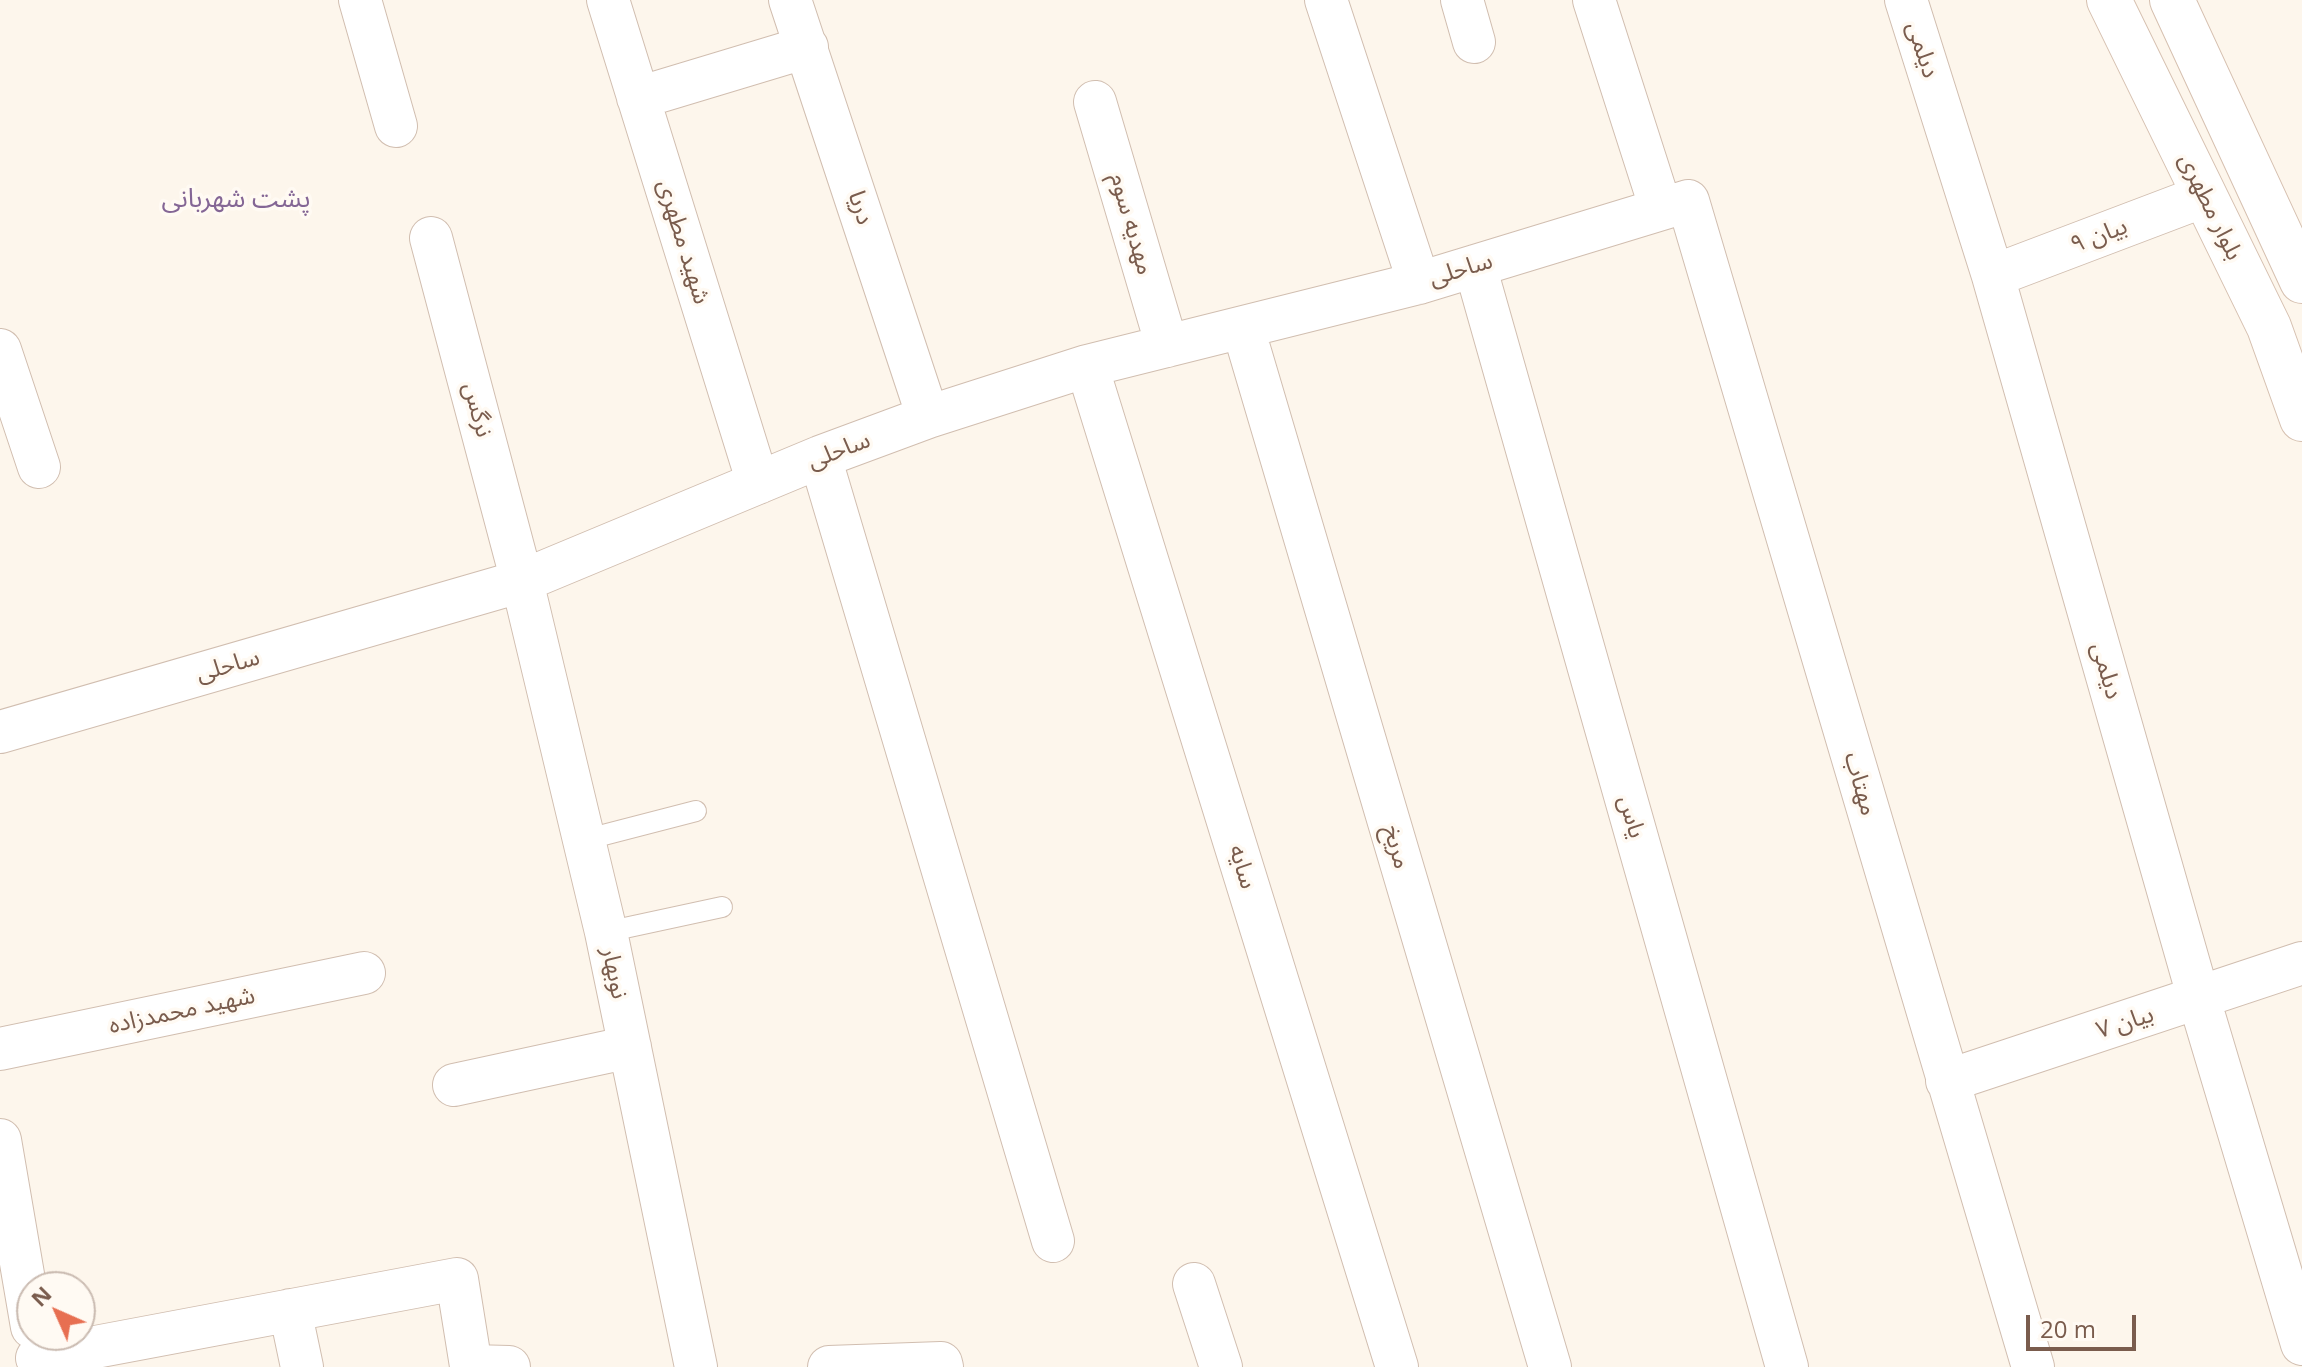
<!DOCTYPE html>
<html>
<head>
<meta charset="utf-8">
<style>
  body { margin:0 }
  #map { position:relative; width:2302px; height:1367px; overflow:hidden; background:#fdf6ec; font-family:"Open Sans",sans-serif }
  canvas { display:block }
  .north { position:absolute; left:16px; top:1271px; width:80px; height:80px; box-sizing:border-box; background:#fffaf3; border:2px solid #cabbb1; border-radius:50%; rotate:315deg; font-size:22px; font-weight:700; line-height:32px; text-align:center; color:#7a5c4d }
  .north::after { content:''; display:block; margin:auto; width:28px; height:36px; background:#e76f51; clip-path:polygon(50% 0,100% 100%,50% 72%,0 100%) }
  .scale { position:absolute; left:2026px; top:1315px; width:110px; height:36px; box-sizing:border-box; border:4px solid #7a5c4d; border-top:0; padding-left:10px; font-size:24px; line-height:28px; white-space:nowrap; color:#7a5c4d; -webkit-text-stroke:6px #fffaf3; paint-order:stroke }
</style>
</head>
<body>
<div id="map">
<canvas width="2302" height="1367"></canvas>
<div class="north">N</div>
<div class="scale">20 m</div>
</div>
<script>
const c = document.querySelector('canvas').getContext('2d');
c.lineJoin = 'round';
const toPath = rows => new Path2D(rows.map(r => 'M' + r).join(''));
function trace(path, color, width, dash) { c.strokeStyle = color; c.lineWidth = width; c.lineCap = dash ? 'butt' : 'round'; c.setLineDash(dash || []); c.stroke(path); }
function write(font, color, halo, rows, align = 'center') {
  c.font = font + ' "Open Sans","Noto Sans Arabic",sans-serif'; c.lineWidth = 7; c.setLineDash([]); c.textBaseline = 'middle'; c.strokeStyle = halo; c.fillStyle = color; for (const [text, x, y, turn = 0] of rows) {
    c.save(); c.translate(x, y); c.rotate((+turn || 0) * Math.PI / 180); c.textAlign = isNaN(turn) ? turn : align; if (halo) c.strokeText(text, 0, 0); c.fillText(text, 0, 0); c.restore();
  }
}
const lane = toPath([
  [584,840,696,811],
  [606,932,722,907]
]);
const street = toPath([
  [360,0,396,126],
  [608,0,758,483],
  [790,0,928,417],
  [1326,0,1419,283],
  [1462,0,1474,42],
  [1594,0,1661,209],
  [1906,0,1993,276,2199,999,2302,1344],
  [638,98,807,47],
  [1095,102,1167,346],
  [431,238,522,581,606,932,696,1367],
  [1475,266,1787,1367],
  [1993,276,2204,196],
  [1243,328,1550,1367],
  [0,350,39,467],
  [1087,366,1397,1367],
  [820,457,1053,1241],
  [0,732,522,581,820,457,928,417,1087,366,1419,283,1688,201,2033,1367],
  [0,1049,364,973],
  [1947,1081,2302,963],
  [454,1085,630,1047],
  [0,1140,32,1327],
  [1194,1284,1221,1367],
  [290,1310,302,1367],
  [37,1358,457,1279,471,1366,509,1367],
  [829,1367,941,1363,942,1367]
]);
const secondary = toPath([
  [2109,0,2269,327,2302,419],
  [2172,0,2302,281]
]);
trace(lane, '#d1beb0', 22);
trace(street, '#d1beb0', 44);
trace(secondary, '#d6c0b0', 46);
trace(lane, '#fff', 20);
trace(street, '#fff', 42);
trace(secondary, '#fff', 44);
write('24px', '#7a5c4d', '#fffaf3', [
  ["دیلمی",1922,50,72],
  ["بلوار مطهری",2210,207,64],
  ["دریا",860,208,72],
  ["مهدیه سوم",1131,224,74],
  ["بیان ۹",2099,236,-21],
  ["شهید مطهری",683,242,73],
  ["ساحلی",1461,270,-17],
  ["نرگس",477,410,75],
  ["ساحلی",839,451,-21],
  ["ساحلی",228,666,-16],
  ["دیلمی",2106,671,74],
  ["مهتاب",1860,784,74],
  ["یاس",1631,817,74],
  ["مریخ",1396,847,74],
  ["سایه",1242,867,73],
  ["نوبهار",614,973,78],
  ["شهید محمدزاده",182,1011,-12],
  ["بیان ۷",2125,1023,-18]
]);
write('26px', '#846695', '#fffaf3', [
  ["پشت شهربانی",236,200]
]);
</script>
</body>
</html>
